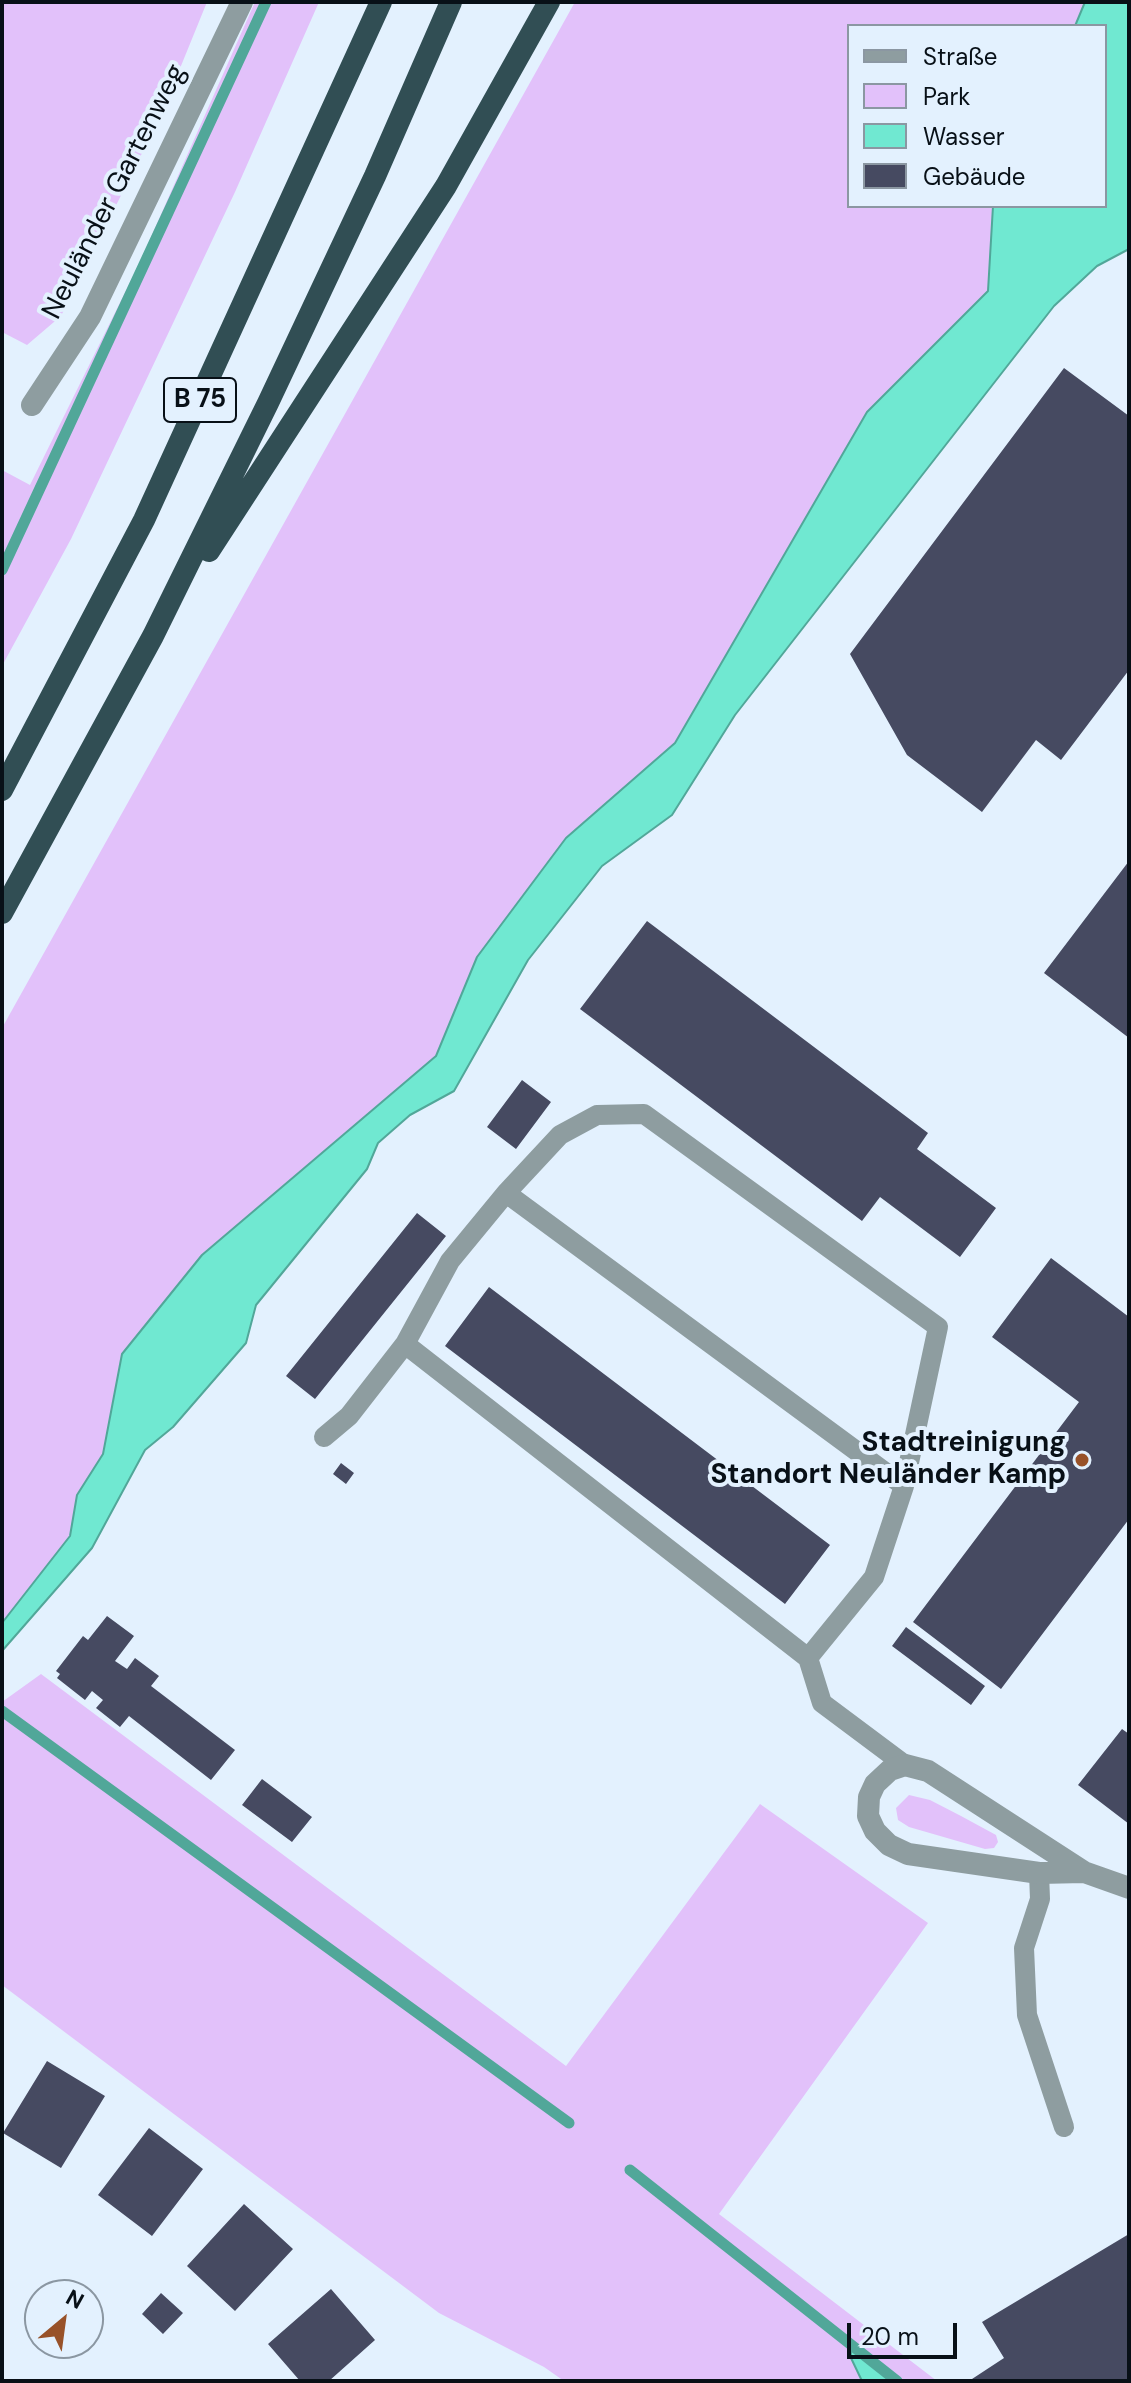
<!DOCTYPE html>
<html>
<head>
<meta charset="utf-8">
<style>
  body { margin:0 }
  #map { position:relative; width:1131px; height:2383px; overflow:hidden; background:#e3f1fe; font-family:"DM Sans",sans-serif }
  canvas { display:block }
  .frame { position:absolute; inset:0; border:4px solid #081017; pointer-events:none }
  .legend { position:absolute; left:847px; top:24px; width:260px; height:184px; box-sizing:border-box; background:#e3f1fe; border:2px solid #8b97a2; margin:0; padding:10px 14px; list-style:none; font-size:24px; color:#081017 }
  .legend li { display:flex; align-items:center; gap:16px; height:40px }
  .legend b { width:40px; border:2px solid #8b97a2 }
  .north { position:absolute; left:24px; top:2279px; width:80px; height:80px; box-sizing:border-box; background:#e3f1fe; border:2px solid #8b97a2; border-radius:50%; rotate:29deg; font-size:22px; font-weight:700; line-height:32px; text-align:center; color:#081017 }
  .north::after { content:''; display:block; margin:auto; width:28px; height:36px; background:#985229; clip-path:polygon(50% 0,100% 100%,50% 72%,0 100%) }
  .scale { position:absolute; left:847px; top:2323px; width:110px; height:36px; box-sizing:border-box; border:4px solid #081017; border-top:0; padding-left:10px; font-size:24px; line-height:28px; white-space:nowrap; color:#081017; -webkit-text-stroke:6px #e3f1fe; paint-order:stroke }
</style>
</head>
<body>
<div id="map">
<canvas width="1131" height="2383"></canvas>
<div class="frame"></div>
<ul class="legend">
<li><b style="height:10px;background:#8e9da0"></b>Straße</li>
<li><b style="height:22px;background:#e2c1fa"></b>Park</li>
<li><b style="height:22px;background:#70e8d1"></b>Wasser</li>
<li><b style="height:22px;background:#464a61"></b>Gebäude</li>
</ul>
<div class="north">N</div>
<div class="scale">20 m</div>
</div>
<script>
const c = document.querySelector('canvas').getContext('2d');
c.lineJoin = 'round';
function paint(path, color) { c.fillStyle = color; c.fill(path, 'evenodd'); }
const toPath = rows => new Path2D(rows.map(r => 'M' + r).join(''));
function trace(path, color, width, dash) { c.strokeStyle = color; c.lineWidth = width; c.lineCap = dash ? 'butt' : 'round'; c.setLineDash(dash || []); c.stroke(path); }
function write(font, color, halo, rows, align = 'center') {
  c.font = font + ' "DM Sans",sans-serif'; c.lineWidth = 8; c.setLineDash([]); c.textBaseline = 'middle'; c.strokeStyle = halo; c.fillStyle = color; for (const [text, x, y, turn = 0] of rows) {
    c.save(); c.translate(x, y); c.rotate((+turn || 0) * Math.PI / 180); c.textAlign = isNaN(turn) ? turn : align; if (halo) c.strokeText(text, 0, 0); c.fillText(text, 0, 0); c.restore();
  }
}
paint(toPath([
  [2,2,207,2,161,115,61,316,27,345,2,332],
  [255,2,319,2,235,192,71,539,2,666,2,470,30,485,139,264],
  [575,2,1085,2,1075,26,849,26,849,206,993,206,988,291,867,412,675,743,566,838,477,957,436,1056,202,1255,122,1354,103,1454,77,1495,70,1536,2,1623,2,1028],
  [41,1674,566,2066,760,1804,928,1923,719,2214,937,2381,564,2381,544,2367,439,2313,2,1985,2,1702],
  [909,1795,930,1800,961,1816,996,1835,998,1842,994,1848,985,1849,909,1827,898,1820,896,1808]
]), '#e2c1fa');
const water = toPath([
  [1085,2,1129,2,1129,249,1097,266,1054,306,735,715,672,815,602,866,528,960,454,1091,410,1115,378,1143,367,1169,256,1305,246,1343,173,1427,145,1450,92,1548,2,1651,2,1623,70,1536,77,1495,103,1454,122,1354,202,1255,436,1056,477,957,566,838,675,743,867,412,988,291,993,206,1105,206,1105,26,1075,26,1085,2],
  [851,2345,897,2381,862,2381,851,2358,851,2345]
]);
paint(water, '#70e8d1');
trace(water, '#51a799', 2);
trace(toPath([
  [2,570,266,2],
  [2,1711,569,2123],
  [630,2170,897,2381]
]), '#51a799', 11);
paint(toPath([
  [1064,368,1129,416,1129,670,1061,760,1036,740,982,812,907,755,850,654],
  [1129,861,1129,1038,1044,973],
  [647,921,928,1133,917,1149,996,1208,960,1257,880,1197,862,1221,580,1009],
  [522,1080,551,1102,516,1149,487,1127],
  [417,1213,446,1236,315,1399,286,1376],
  [1051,1258,1129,1317,1129,1519,1001,1689,913,1622,1079,1402,992,1337],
  [489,1287,830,1545,785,1604,445,1346],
  [341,1463,354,1473,346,1484,333,1474],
  [107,1616,134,1636,115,1661,127,1669,135,1658,159,1676,151,1686,235,1750,211,1780,129,1716,120,1727,96,1708,103,1700,92,1691,85,1700,57,1678,60,1674,56,1671,83,1636,88,1640],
  [906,1627,985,1686,971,1705,892,1646],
  [1122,1729,1129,1734,1129,1824,1078,1785],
  [262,1779,312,1817,292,1842,242,1805],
  [47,2061,105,2096,61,2168,3,2133],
  [149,2128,203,2169,152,2236,98,2195],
  [244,2204,293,2249,235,2311,187,2266],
  [1129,2234,1129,2381,972,2379,1004,2358,982,2322],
  [331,2289,375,2340,329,2381,300,2381,268,2344],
  [161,2293,183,2313,163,2334,142,2314]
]), '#464a61');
trace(toPath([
  [506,1193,560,1135,597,1115,644,1114,938,1327,904,1486],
  [405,1344,450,1261,506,1193,904,1486,874,1577,808,1658],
  [324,1437,349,1416,405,1344,808,1658,822,1703,905,1765],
  [1039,1873,1040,1899,1024,1948,1027,2015,1064,2127]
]), '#8e9da0', 20);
trace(toPath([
  [32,405,90,317,242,2],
  [1084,1872,1039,1873,908,1854,889,1845,875,1831,868,1816,869,1797,875,1784,890,1770,905,1765,928,1771,1084,1872,1129,1888]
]), '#8e9da0', 22);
trace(toPath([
  [209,551,446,186,549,2],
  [2,790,144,520,381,2],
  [2,913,153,636,268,403,375,176,451,2]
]), '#314e54', 22);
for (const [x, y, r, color] of [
  [1082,1460,8,"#985229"]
]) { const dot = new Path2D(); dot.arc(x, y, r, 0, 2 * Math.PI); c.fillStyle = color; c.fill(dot); trace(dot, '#e3f1fe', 3); }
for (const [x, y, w] of [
  [200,400,72]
]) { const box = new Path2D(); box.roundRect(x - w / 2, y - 22, w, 44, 6); c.fillStyle = '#e3f1fe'; c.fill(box); trace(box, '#081017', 2); }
write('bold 26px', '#081017', null, [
  ["B 75",200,400]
]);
write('28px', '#081017', '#e3f1fe', [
  ["Neuländer Gartenweg",115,192,-63]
]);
write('bold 28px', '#081017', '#e3f1fe', [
  ["Stadtreinigung",1066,1444],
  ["Standort Neuländer Kamp",1066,1476]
], 'right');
</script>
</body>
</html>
